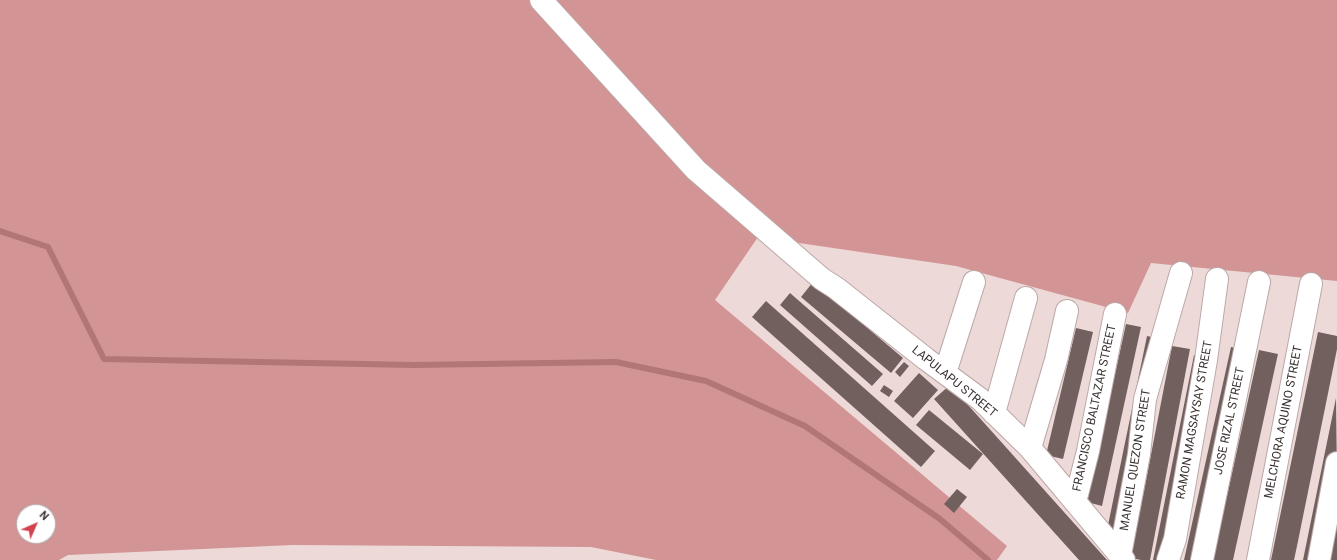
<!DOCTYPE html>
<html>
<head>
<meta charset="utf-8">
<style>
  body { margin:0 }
  #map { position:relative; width:1337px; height:560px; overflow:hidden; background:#eed9d9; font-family:Roboto,sans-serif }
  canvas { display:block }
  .north { position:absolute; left:16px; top:504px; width:40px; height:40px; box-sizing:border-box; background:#fff; border:1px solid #b1adad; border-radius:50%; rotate:45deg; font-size:11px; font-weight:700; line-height:16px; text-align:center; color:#3b3333 }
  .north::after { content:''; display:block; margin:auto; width:14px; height:18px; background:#d2414f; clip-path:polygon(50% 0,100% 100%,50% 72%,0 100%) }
</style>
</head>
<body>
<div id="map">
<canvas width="1337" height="560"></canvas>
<div class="north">N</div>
</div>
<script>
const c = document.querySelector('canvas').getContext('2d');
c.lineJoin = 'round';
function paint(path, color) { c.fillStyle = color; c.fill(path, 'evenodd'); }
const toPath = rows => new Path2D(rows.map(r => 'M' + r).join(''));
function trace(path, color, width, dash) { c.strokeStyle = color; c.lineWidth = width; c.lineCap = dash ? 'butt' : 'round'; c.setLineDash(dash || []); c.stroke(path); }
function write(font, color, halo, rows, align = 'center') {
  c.font = font + ' Roboto,sans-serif'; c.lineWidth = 4; c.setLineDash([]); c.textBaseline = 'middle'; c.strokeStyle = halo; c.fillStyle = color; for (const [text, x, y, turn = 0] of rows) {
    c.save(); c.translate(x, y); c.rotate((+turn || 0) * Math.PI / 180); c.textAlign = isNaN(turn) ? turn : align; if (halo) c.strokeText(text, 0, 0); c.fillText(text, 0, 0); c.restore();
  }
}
paint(toPath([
  [0,0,1337,0,1337,281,1151,263,1128,313,956,266,758,237,715,300,1007,546,997,560,656,560,591,547,292,545,68,555,59,560,0,560],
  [24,512,48,512,48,536,24,536]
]), '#d29494');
trace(toPath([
  [0,231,48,247,104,359,414,365,616,362,706,381,805,426,940,519,988,560]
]), '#b27676', 6);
paint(toPath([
  [813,282,903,358,891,373,801,297],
  [790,293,883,374,872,386,780,305],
  [766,301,935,451,921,467,752,317],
  [1126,324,1141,327,1102,506,1087,502],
  [1076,328,1093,332,1063,459,1046,455],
  [1318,332,1337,336,1337,349,1297,546,1294,560,1271,560],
  [1147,336,1169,341,1128,534,1107,530],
  [1172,346,1190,349,1150,560,1141,560,1131,558],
  [1231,347,1253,352,1208,560,1184,560],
  [1259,350,1278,354,1274,372,1233,560,1213,560],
  [1194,355,1216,359,1176,560,1153,560],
  [904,362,909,366,900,377,895,372],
  [919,373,938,390,913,418,894,401],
  [884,385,893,391,889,397,880,391],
  [950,385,986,425,1107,560,1079,560,934,399],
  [1336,398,1337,484,1321,560,1303,560],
  [929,410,983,454,970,470,916,425],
  [957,489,967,497,954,513,944,504],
  [1337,515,1337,560,1327,560]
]), '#72605f');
const minor = toPath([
  [541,0,696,170,822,279,836,288,926,359,980,399,1030,448,1124,560],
  [945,373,974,282],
  [994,413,1026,298],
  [1030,448,1056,360,1067,311],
  [1075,502,1088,451,1115,314],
  [1120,555,1139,454,1145,399,1181,273],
  [1168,560,1175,539,1206,360,1217,279],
  [1202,560,1259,282],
  [1258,560,1311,284],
  [1319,560,1337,463]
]);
trace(minor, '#bca8a7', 24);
trace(minor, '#fff', 22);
write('12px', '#3b3333', '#fff', [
  ["LAPULAPU STREET",954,382,39],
  ["FRANCISCO BALTAZAR STREET",1095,408,-78],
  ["RAMON MAGSAYSAY STREET",1195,420,-80],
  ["JOSE RIZAL STREET",1230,421,-78],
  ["MELCHORA AQUINO STREET",1284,422,-79],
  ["MANUEL QUEZON STREET",1136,460,-81]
]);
</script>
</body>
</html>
